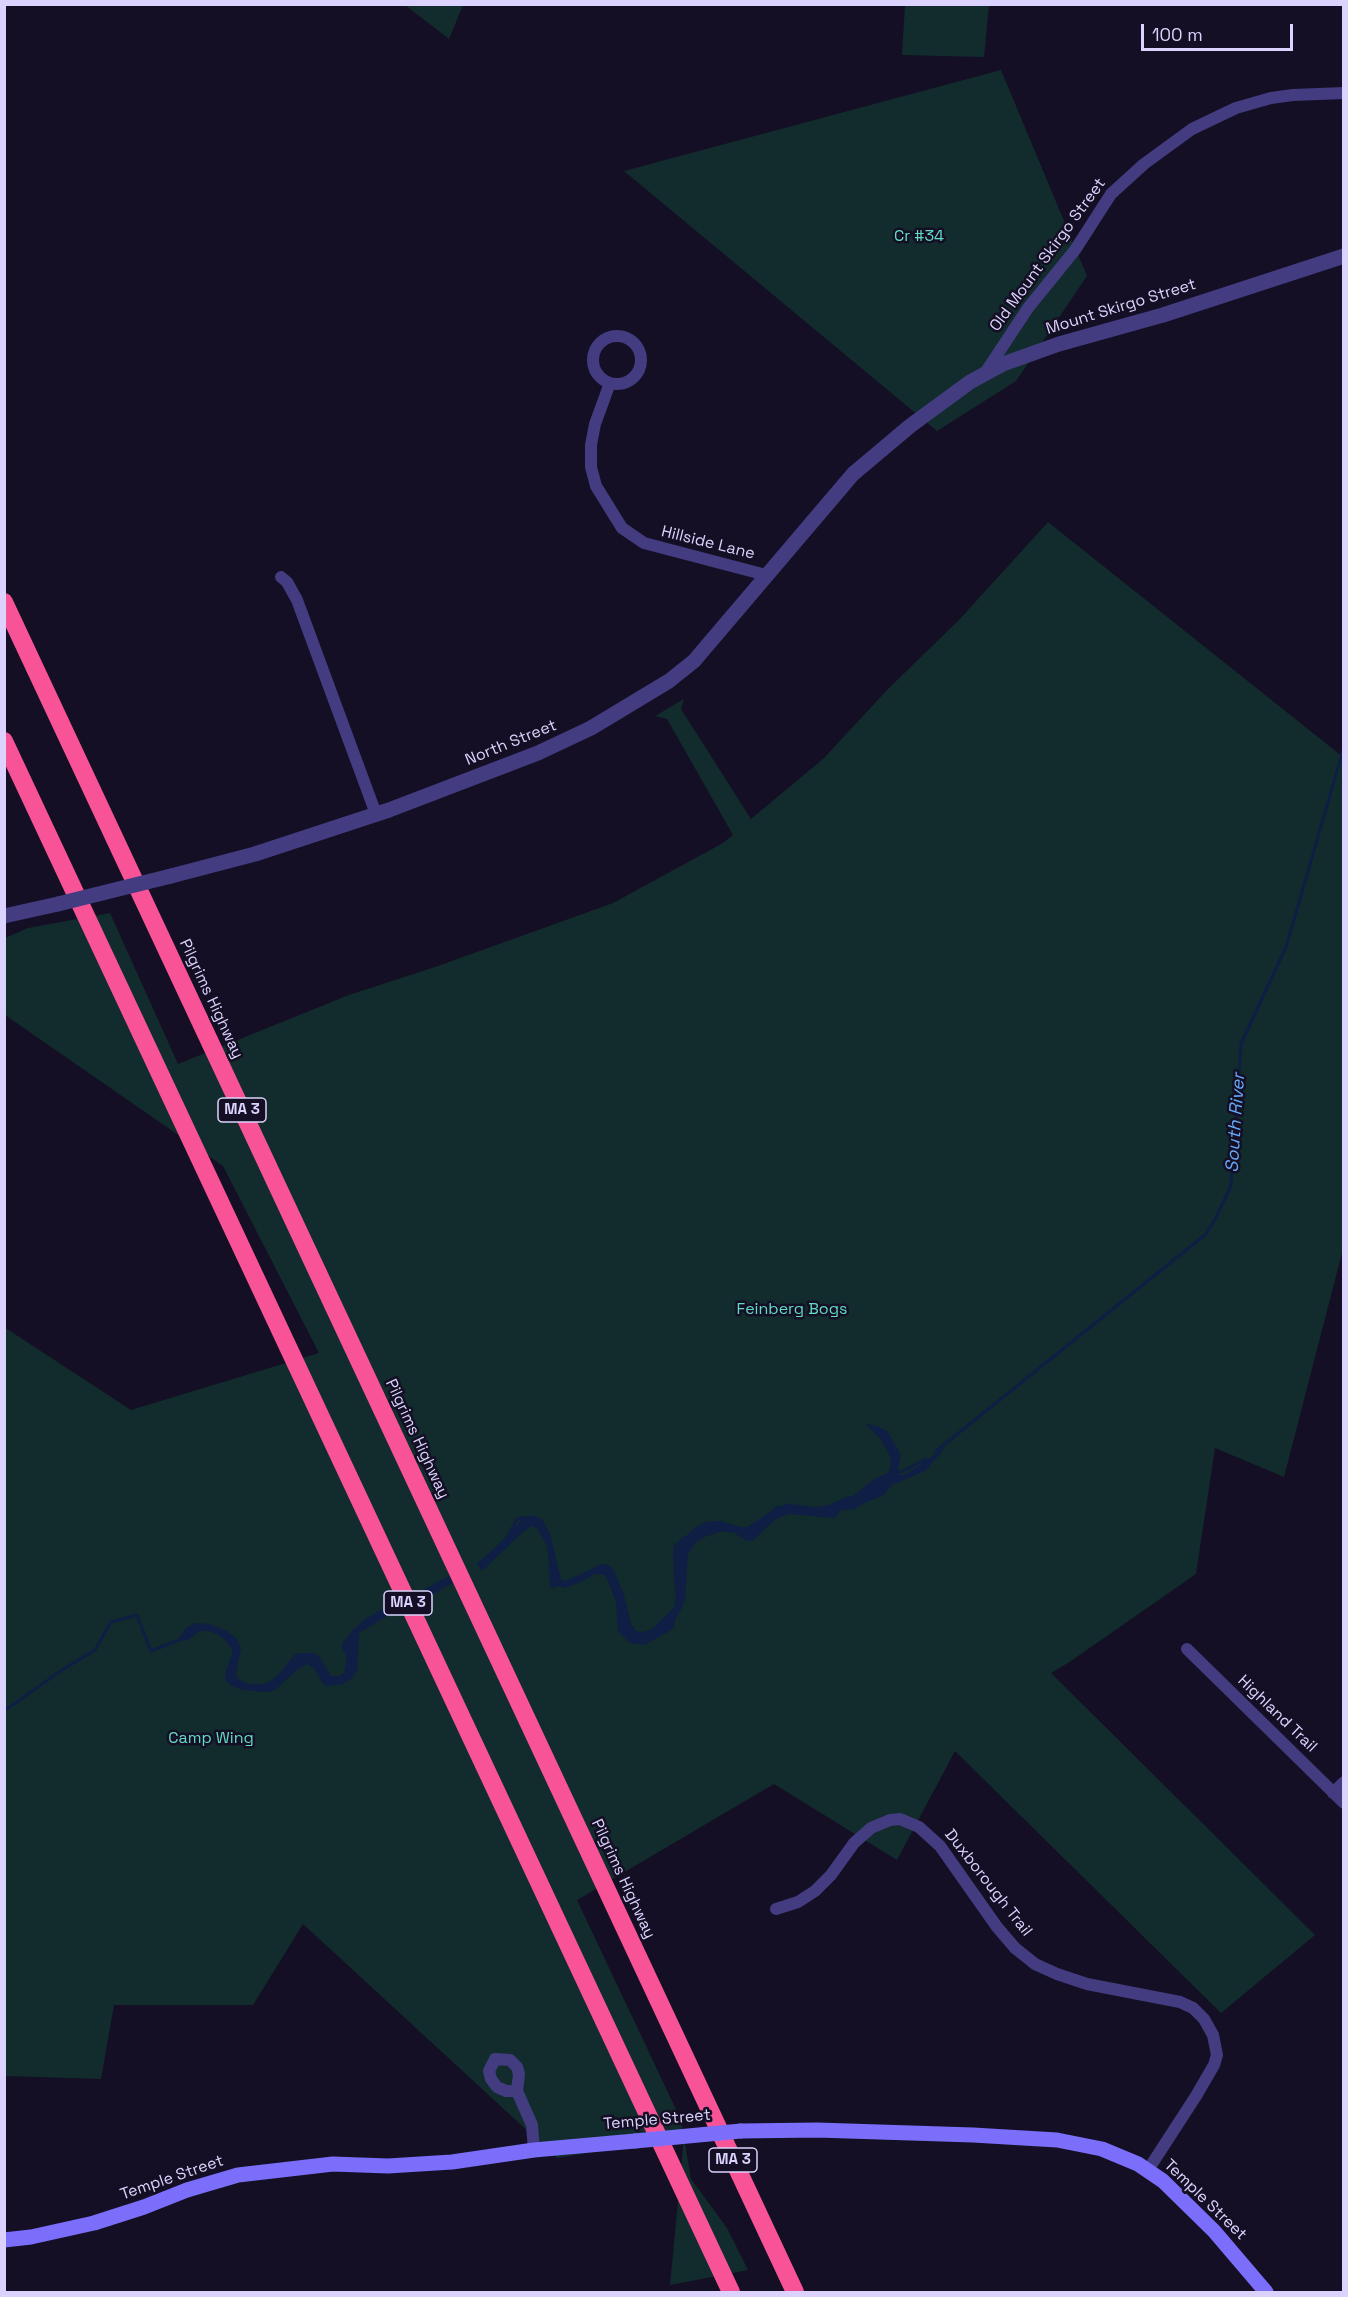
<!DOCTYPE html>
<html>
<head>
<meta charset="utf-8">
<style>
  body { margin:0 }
  #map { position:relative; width:1348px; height:2297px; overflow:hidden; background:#140f24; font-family:"Space Grotesk",sans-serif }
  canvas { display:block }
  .frame { position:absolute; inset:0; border:6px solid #dbd3fd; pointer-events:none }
  .scale { position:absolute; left:1141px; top:24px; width:152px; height:27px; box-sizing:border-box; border:3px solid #dbd3fd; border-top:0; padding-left:8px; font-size:18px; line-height:21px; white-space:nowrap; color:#dbd3fd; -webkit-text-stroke:4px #140f24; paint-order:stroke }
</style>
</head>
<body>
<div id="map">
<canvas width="1348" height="2297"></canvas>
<div class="frame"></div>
<div class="scale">100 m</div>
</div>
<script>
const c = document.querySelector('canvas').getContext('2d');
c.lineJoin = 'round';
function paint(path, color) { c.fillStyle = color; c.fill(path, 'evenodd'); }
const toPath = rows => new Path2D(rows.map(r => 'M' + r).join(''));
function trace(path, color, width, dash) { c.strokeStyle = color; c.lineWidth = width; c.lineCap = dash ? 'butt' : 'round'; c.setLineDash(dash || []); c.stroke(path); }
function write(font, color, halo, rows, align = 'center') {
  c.font = font + ' "Space Grotesk",sans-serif'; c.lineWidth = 5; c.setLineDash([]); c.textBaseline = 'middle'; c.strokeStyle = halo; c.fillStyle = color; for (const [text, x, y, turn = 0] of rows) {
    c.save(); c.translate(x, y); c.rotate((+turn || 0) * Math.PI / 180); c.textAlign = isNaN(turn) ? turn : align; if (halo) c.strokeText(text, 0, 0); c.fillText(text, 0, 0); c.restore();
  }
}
paint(toPath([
  [405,5,463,5,449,39],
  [905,5,989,5,984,57,902,55],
  [1001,70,1087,276,1016,381,937,431,624,171],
  [1048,522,1343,757,1343,1249,1284,1477,1215,1448,1196,1574,1068,1663,1051,1673,1315,1935,1221,2013,955,1751,897,1860,774,1784,577,1900,681,2120,691,2179,727,2228,748,2270,670,2285,684,2137,557,2158,303,1924,253,2005,114,2005,101,2079,5,2076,4,1327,131,1410,319,1353,223,1166,5,1015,5,938,28,928,110,913,178,1064,349,995,438,966,613,903,723,843,733,835,667,719,655,716,684,699,681,709,751,819,823,759,888,689,959,620]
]), '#122c2d');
paint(toPath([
  [865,1424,877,1426,887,1431,901,1455,898,1469,900,1475,905,1475,947,1446,925,1471,892,1485,884,1495,862,1504,855,1509,841,1510,835,1518,789,1514,776,1519,752,1541,745,1540,735,1533,723,1531,707,1536,696,1542,688,1554,685,1599,682,1608,676,1617,673,1629,644,1645,630,1643,618,1631,616,1602,608,1581,604,1575,595,1574,581,1582,564,1588,554,1583,551,1579,547,1545,537,1528,532,1526,524,1531,482,1571,477,1563,494,1549,522,1520,534,1516,542,1519,551,1536,561,1580,566,1581,602,1564,608,1565,613,1569,623,1592,631,1623,636,1631,643,1632,652,1629,675,1606,676,1586,673,1555,682,1540,693,1529,705,1522,720,1521,740,1527,748,1527,761,1522,776,1506,809,1508,829,1505,846,1497,853,1496,873,1480,889,1472,891,1464,889,1454,880,1438],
  [449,1576,453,1583,423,1600,419,1592],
  [395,1602,397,1610,359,1633,357,1670,352,1678,343,1684,327,1686,323,1684,314,1668,307,1664,298,1669,275,1690,267,1692,243,1690,231,1686,225,1680,226,1671,233,1651,226,1641,217,1634,209,1631,200,1631,188,1640,177,1641,186,1628,195,1623,209,1624,227,1631,237,1639,241,1649,236,1673,238,1679,249,1684,264,1684,272,1680,280,1673,294,1655,299,1653,314,1653,320,1658,331,1676,340,1676,344,1673,346,1664,346,1654,342,1649,342,1643,353,1630,367,1618]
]), '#0e1e44');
trace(toPath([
  [935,1452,1206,1234,1214,1221,1231,1186,1241,1044,1286,947,1344,747],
  [895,1475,926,1459],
  [783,1507,787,1505,809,1508],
  [750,1527,774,1511],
  [508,1536,517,1519,531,1517,532,1519],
  [675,1555,675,1546,685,1537],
  [550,1566,552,1587,560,1584],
  [675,1574,677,1591],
  [4,1711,62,1670,95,1650,111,1622,137,1615,151,1651,179,1640]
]), '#0e1e44', 3);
trace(toPath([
  '593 360a24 24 0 1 1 48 0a24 24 0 1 1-48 0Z',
  [985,373,1028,308,1075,250,1111,194,1144,164,1192,129,1236,108,1271,98,1293,95,1344,93],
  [610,383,595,424,591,445,591,467,596,486,622,528,644,543,766,575],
  [281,577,287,582,297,600,376,814],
  [1187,1649,1344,1803],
  [1333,1793,1344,1782],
  [776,1909,798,1902,815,1891,831,1875,854,1843,871,1828,890,1820,900,1819,919,1827,940,1846,997,1927,1015,1948,1035,1964,1057,1974,1087,1984,1180,2002,1193,2008,1204,2019,1213,2035,1217,2055,1214,2065,1196,2096,1148,2170],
  [517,2091,506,2091,497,2087,491,2079,489,2071,495,2059,510,2060,517,2067,519,2074,517,2091,532,2125,534,2150]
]), '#433c81', 12);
trace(toPath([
  [171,876,255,854,389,810,538,753,591,728,669,681,694,661,853,474,910,426,970,382,1003,364,1059,344,1163,315,1344,256],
  [4,916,58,904]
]), '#433c81', 15);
trace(toPath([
  [741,2131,817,2130,973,2135,1057,2140,1102,2149,1138,2164,1163,2181,1214,2231,1266,2292],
  [4,2240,31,2237,94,2223,144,2207,187,2190,238,2175,333,2164,388,2166,452,2162,534,2150,635,2141]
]), '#7b6efa', 15);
trace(toPath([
  [4,602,795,2292],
  [4,741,731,2292]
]), '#f95397', 18);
trace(toPath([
  [58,904,171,876]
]), '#433c81', 15);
trace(toPath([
  [635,2141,741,2131]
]), '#7b6efa', 15);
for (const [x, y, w] of [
  [242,1110,48],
  [408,1603,48],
  [733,2160,48]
]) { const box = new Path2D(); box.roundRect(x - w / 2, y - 12, w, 24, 4.5); c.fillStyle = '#140f24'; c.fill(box); trace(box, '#dbd3fd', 1.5); }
write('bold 15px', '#dbd3fd', null, [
  ["MA 3",242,1110],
  ["MA 3",408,1603],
  ["MA 3",733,2160]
]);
write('16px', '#62dbc5', '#140f24', [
  ["Cr #34",919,237],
  ["Feinberg Bogs",792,1310],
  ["Camp Wing",211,1739]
]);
write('16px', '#dbd3fd', '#140f24', [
  ["Old Mount Skirgo Street",1048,255,-54],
  ["Mount Skirgo Street",1121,307,-17],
  ["Hillside Lane",708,543,14],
  ["North Street",511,743,-22],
  ["Pilgrims Highway",211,999,65],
  ["Pilgrims Highway",417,1439,65],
  ["Highland Trail",1277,1714,44],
  ["Pilgrims Highway",623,1879,65],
  ["Duxborough Trail",988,1883,52],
  ["Temple Street",657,2120,-5],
  ["Temple Street",172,2178,-19],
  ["Temple Street",1205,2200,44]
]);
write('italic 18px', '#65aafa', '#140f24', [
  ["South River",1236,1123,-86]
]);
</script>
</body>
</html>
